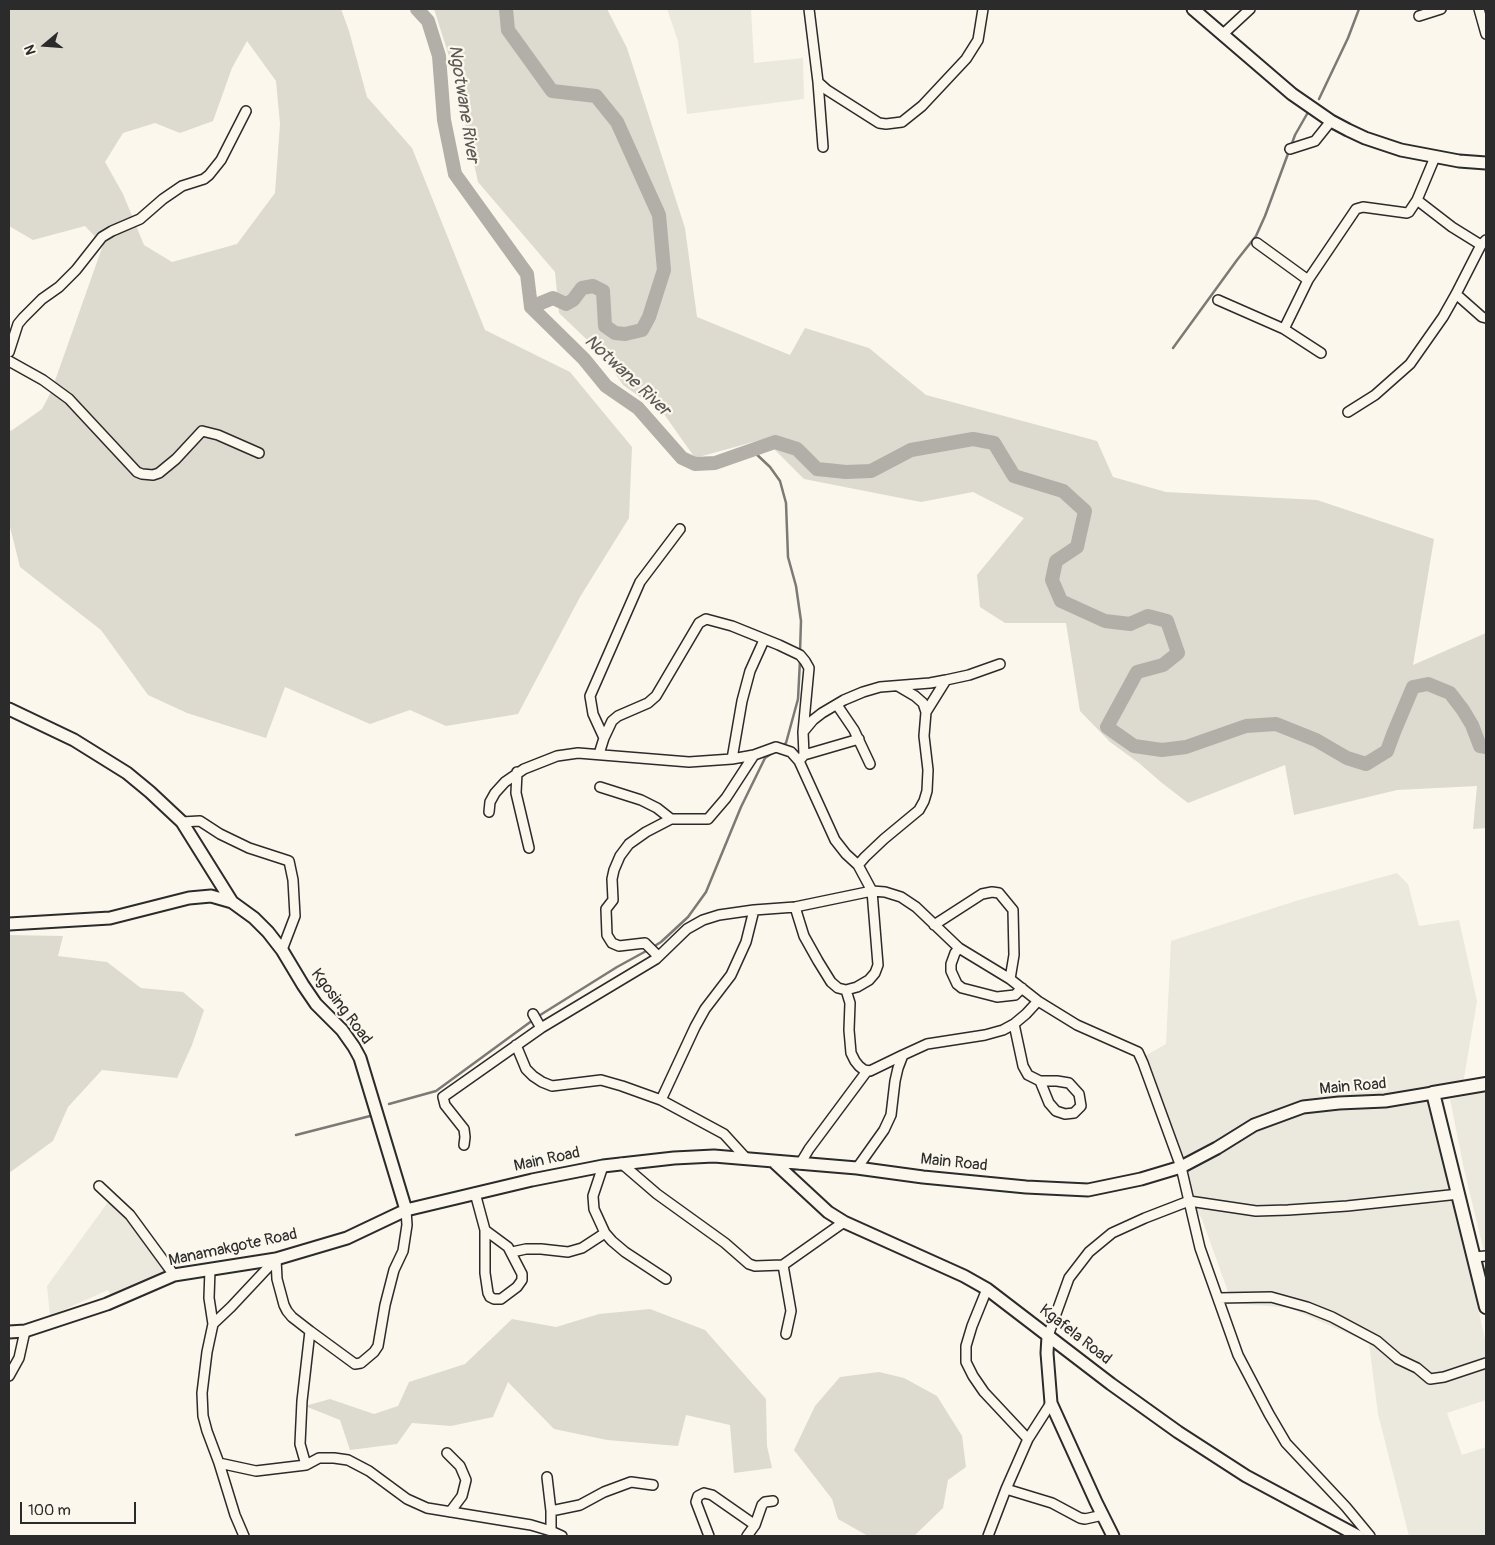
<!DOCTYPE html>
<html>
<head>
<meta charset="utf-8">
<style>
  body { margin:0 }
  #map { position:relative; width:1495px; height:1545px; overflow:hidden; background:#fbf7ec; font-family:Pangolin,sans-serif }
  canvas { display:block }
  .frame { position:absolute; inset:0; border:10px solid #2b2b2b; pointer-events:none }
  .north { position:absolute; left:20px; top:20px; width:50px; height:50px; -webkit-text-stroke:4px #fbf7ec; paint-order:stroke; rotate:252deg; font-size:14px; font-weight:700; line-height:20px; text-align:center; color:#2b2b2b }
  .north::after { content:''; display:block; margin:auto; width:18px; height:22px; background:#2b2b2b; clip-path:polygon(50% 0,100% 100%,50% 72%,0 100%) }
  .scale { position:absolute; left:20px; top:1502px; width:116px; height:22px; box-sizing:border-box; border:2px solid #2b2b2b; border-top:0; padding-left:6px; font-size:15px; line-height:18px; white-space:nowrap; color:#2b2b2b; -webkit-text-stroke:4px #fbf7ec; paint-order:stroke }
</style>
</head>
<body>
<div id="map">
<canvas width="1495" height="1545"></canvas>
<div class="frame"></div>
<div class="north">N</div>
<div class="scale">100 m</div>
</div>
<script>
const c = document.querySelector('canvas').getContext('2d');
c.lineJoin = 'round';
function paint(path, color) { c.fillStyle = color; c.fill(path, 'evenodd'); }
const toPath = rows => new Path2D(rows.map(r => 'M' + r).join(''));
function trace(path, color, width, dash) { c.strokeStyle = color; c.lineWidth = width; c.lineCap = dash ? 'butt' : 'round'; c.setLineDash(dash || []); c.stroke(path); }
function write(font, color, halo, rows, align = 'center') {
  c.font = font + ' Pangolin,sans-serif'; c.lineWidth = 4.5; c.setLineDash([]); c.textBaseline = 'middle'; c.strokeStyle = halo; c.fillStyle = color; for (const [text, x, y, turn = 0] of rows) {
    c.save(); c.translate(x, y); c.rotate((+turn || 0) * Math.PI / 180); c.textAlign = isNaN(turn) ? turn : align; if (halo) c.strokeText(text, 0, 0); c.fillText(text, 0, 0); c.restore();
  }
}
paint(toPath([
  [667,9,751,9,754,63,803,58,804,99,687,114,678,41],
  [1397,873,1408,884,1419,926,1459,920,1477,1001,1463,1084,1425,1091,1453,1194,1486,1344,1486,1400,1447,1413,1462,1455,1486,1447,1486,1536,1409,1536,1378,1414,1369,1343,1290,1308,1232,1303,1202,1219,1189,1201,1181,1167,1145,1056,1166,1044,1171,941,1299,900],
  [1486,1092,1486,1252,1484,1252,1464,1169,1450,1099],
  [111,1198,169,1270,130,1292,112,1298,108,1290,50,1316,47,1286]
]), '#ebe8de');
paint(toPath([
  [9,9,341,9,349,31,367,97,412,148,485,330,570,372,632,447,629,518,580,597,518,714,446,726,410,710,370,724,285,687,266,738,187,713,148,695,101,630,20,567,9,523,9,428,11,431,42,409,51,392,103,245,85,226,33,240,9,226],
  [247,41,276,81,280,124,275,193,237,244,172,262,144,245,123,194,105,162,123,133,155,123,180,133,213,121,232,68],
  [434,9,607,9,627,48,685,228,697,317,790,355,805,328,869,348,926,395,1097,441,1113,477,1166,492,1317,500,1434,539,1413,665,1486,633,1486,828,1473,829,1477,786,1397,790,1294,815,1285,765,1188,803,1162,783,1139,763,1110,742,1080,711,1066,623,1005,623,980,607,977,575,1024,518,973,492,921,502,804,479,764,439,695,458,664,414,623,385,603,355,559,313,555,272,478,182,454,72],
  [9,935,63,936,58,956,107,962,141,988,183,992,204,1010,192,1045,177,1078,102,1070,68,1107,53,1141,9,1173],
  [650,1309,705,1330,766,1399,767,1446,772,1468,734,1473,730,1425,686,1415,678,1446,607,1440,554,1429,508,1382,493,1417,451,1426,412,1423,397,1444,350,1450,340,1420,305,1406,330,1399,374,1414,398,1406,409,1382,465,1364,512,1319,556,1327,599,1314],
  [879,1372,904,1378,937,1396,962,1436,966,1467,948,1480,943,1508,914,1536,868,1536,838,1519,832,1499,794,1450,815,1406,840,1377]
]), '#dddad0');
trace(toPath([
  [1319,99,1348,38,1359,9],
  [1291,146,1295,135,1307,114],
  [1173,348,1237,260,1256,236,1265,216,1289,151],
  [752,450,770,467,780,481,786,503,788,557,796,586,801,621,800,652],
  [782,746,786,743,798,699,800,660],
  [653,947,661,942,688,917,706,892,741,807,765,758,774,752],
  [537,1017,617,967,648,950],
  [389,1104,436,1091,533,1020],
  [296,1135,374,1115]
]), '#7b7a75', 2.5);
trace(toPath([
  [417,9,428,21,439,56,444,120,455,174,527,274,531,307],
  [506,9,508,30,552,91,596,96,617,122,659,215,664,270,649,317,642,330,625,334,615,333,605,326,603,291,593,286,582,288,573,300,566,304,553,298,531,307,584,359,606,386,638,408,682,458,695,464,715,463,775,442,797,449,817,469,846,472,871,471,911,450,973,439,994,443,1014,476,1063,491,1085,511,1077,547,1056,561,1052,580,1061,601,1105,621,1130,624,1148,616,1167,621,1178,653,1163,665,1137,672,1107,727,1134,746,1162,750,1186,747,1246,726,1276,724,1316,740,1347,758,1366,764,1387,751,1394,732,1413,687,1428,684,1450,693,1463,710,1472,725,1480,746,1486,747]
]), '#b1afa7', 14);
const minor = toPath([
  [809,9,818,82,823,147],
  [1479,9,1486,34],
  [1419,16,1441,9],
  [1222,35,1250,9],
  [818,82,827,90,879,123,886,124,902,122,922,106,966,59,978,40,983,9],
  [1290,149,1315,141,1331,121],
  [1417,200,1452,227,1481,245],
  [1257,243,1308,280],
  [1456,294,1482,317,1486,318],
  [1218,300,1284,329],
  [9,352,18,324,23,318,42,299,59,287,76,270,102,237,112,231,140,219,163,199,182,186,204,179,209,175,221,160,246,111],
  [1321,353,1284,329,1308,280,1356,209,1363,207,1407,213,1409,212,1417,200,1435,157],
  [9,361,43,380,69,399,137,472,142,474,153,475,159,473,176,459,202,431,218,435,259,453],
  [1348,412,1375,395,1410,364,1443,317,1456,294,1481,245,1486,240],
  [898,686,915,696,923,703,926,712],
  [837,705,854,730,870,764],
  [803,732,813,720,822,713,844,700,863,692,880,687,930,683,946,680,969,675,1000,664],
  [604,738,593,714,590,696,640,582,680,529],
  [599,754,604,738,612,721,618,716,648,703,656,696,699,623,706,619,732,626,779,645,800,655,805,661,809,668,803,732,804,755,799,761],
  [804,755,859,739],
  [732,759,742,701,750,671,764,640],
  [517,772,516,793,529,848],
  [600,787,641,800,657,808,671,819],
  [489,812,490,802,495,793,505,782,524,769,557,756,578,753,689,762,732,759,754,755],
  [182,822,200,821,220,834,249,848,289,861,293,880,295,916,282,950],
  [858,865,865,857,884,839,919,810,924,801,927,791,928,770,924,736,926,712,946,680],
  [934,925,982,894,992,892,999,893,1013,910,1014,955,1010,979],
  [959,948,955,953,951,964,951,971,957,984,962,988,997,997,1015,995,1022,988],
  [658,956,645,943,619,946,612,943,607,935,606,909,613,900,612,879,614,870,620,856,629,844,646,832,671,819,708,819,726,798,754,755,776,747,791,752,799,761,835,840,846,854,858,865,872,891,878,965,875,973,869,980,857,987,846,990,838,988,831,982,818,961,804,936,795,907],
  [846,990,850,1003,849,1030,851,1053,855,1061,859,1066,864,1070,870,1071,903,1055],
  [533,1014,541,1028],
  [1014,1024,1023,1066,1028,1075,1040,1081,1057,1081,1069,1083,1079,1094,1081,1106,1074,1113,1065,1114,1056,1111,1049,1103,1040,1081],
  [516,1045,526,1069,533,1076,542,1082,552,1086,601,1080,622,1086,661,1100,724,1134,745,1157],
  [661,1100,695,1027,705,1009,731,975,746,942,754,910],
  [464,1145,465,1137,464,1129,445,1105,443,1097,541,1028,656,959,687,929,703,920,719,915,754,910,795,907,872,891,885,892,901,897,916,907,959,948,1010,979,1038,1001,1077,1025,1138,1052,1143,1063,1181,1167,1200,1248,1238,1355,1269,1414,1286,1443,1346,1507,1370,1536],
  [621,1163,657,1194,725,1243,749,1264,755,1266,783,1265],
  [800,1164,809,1149,867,1071],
  [603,1166,593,1196,594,1209,605,1233,612,1241,625,1252,666,1279],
  [857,1168,884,1130,891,1115,895,1081,898,1068,903,1055,927,1044,985,1035,1003,1030,1014,1024,1026,1014,1038,1001],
  [99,1186,130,1215,174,1275],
  [475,1193,485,1230,485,1273,488,1293,490,1297,494,1299,501,1299,517,1287,522,1280,522,1274,508,1247,485,1230],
  [512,1252,526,1249,541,1249,568,1252,582,1248,605,1233],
  [1474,1257,1486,1256],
  [276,1259,277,1279,284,1305,287,1311,292,1317,310,1331,302,1401,300,1444,306,1465],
  [210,1269,209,1298,213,1324],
  [987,1289,972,1326,966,1346,966,1362,973,1376,984,1392,1028,1439],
  [1219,1298,1271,1297,1307,1307,1332,1317,1377,1341,1398,1359,1417,1368,1430,1379,1444,1377,1486,1363],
  [310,1331,355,1364,361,1363,374,1352,378,1346,385,1305,394,1270,403,1251,407,1225,406,1210],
  [786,1334,791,1311,783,1265,844,1222],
  [1048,1336,1069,1278,1089,1252,1112,1233,1145,1218,1189,1201,1256,1211,1288,1210,1347,1206,1459,1194],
  [9,1376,19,1358,25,1331],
  [447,1453,460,1466,466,1480,462,1496,450,1512],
  [219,1463,256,1471,306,1465,319,1458,334,1458,348,1460,369,1471,407,1499,427,1508,531,1525,551,1531,562,1536],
  [547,1477,551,1511,551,1531],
  [1006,1489,1052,1503,1080,1518,1085,1519,1103,1515],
  [551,1511,580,1505,604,1492,631,1482,653,1485],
  [244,1536,235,1515,219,1463,207,1431,203,1416,202,1393,207,1352,213,1324,231,1307,276,1259],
  [709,1536,696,1502,698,1496,704,1493,712,1495,755,1525],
  [747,1536,755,1525,762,1505,765,1502,773,1501],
  [988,1536,1006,1489,1028,1439,1051,1403]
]);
const tertiary = toPath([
  [1193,9,1292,94,1331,121,1348,130,1365,138,1401,150,1459,161,1486,163],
  [9,709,74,740,127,773,150,792,182,822,232,902],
  [9,924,110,918,189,898,211,896,232,902,254,918,268,932,282,950,303,985,316,1004,342,1030,354,1047,360,1058,406,1210],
  [774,1162,828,1212,844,1222,964,1276,987,1289,1111,1384,1178,1432,1246,1476,1358,1536],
  [9,1332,25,1331,107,1304,174,1275,276,1259,347,1238,406,1210,532,1180,603,1166,674,1158,714,1156,857,1168,923,1177,1026,1187,1088,1190,1141,1179,1181,1167,1217,1148,1254,1125,1303,1107,1339,1103,1385,1101,1433,1093],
  [1048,1336,1047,1353,1051,1403,1096,1502,1113,1536]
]);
const secondary = toPath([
  [1486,1084,1433,1093,1486,1307]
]);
trace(minor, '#2b2b2b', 12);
trace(tertiary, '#2b2b2b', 15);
trace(secondary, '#2b2b2b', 16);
trace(minor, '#fbf7ec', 9);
trace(tertiary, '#fbf7ec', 11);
trace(secondary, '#fbf7ec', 12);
write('16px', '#2b2b2b', '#fbf7ec', [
  ["Kgosing Road",341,1007,53],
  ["Main Road",1353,1087,-5],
  ["Main Road",547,1160,-12],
  ["Main Road",954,1163,6],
  ["Manamakgote Road",233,1248,-12],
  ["Kgafela Road",1075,1335,38]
]);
write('italic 18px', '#5a5956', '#fbf7ec', [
  ["Ngotwane River",463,104,81],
  ["Notwane River",627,376,43]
]);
</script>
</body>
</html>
